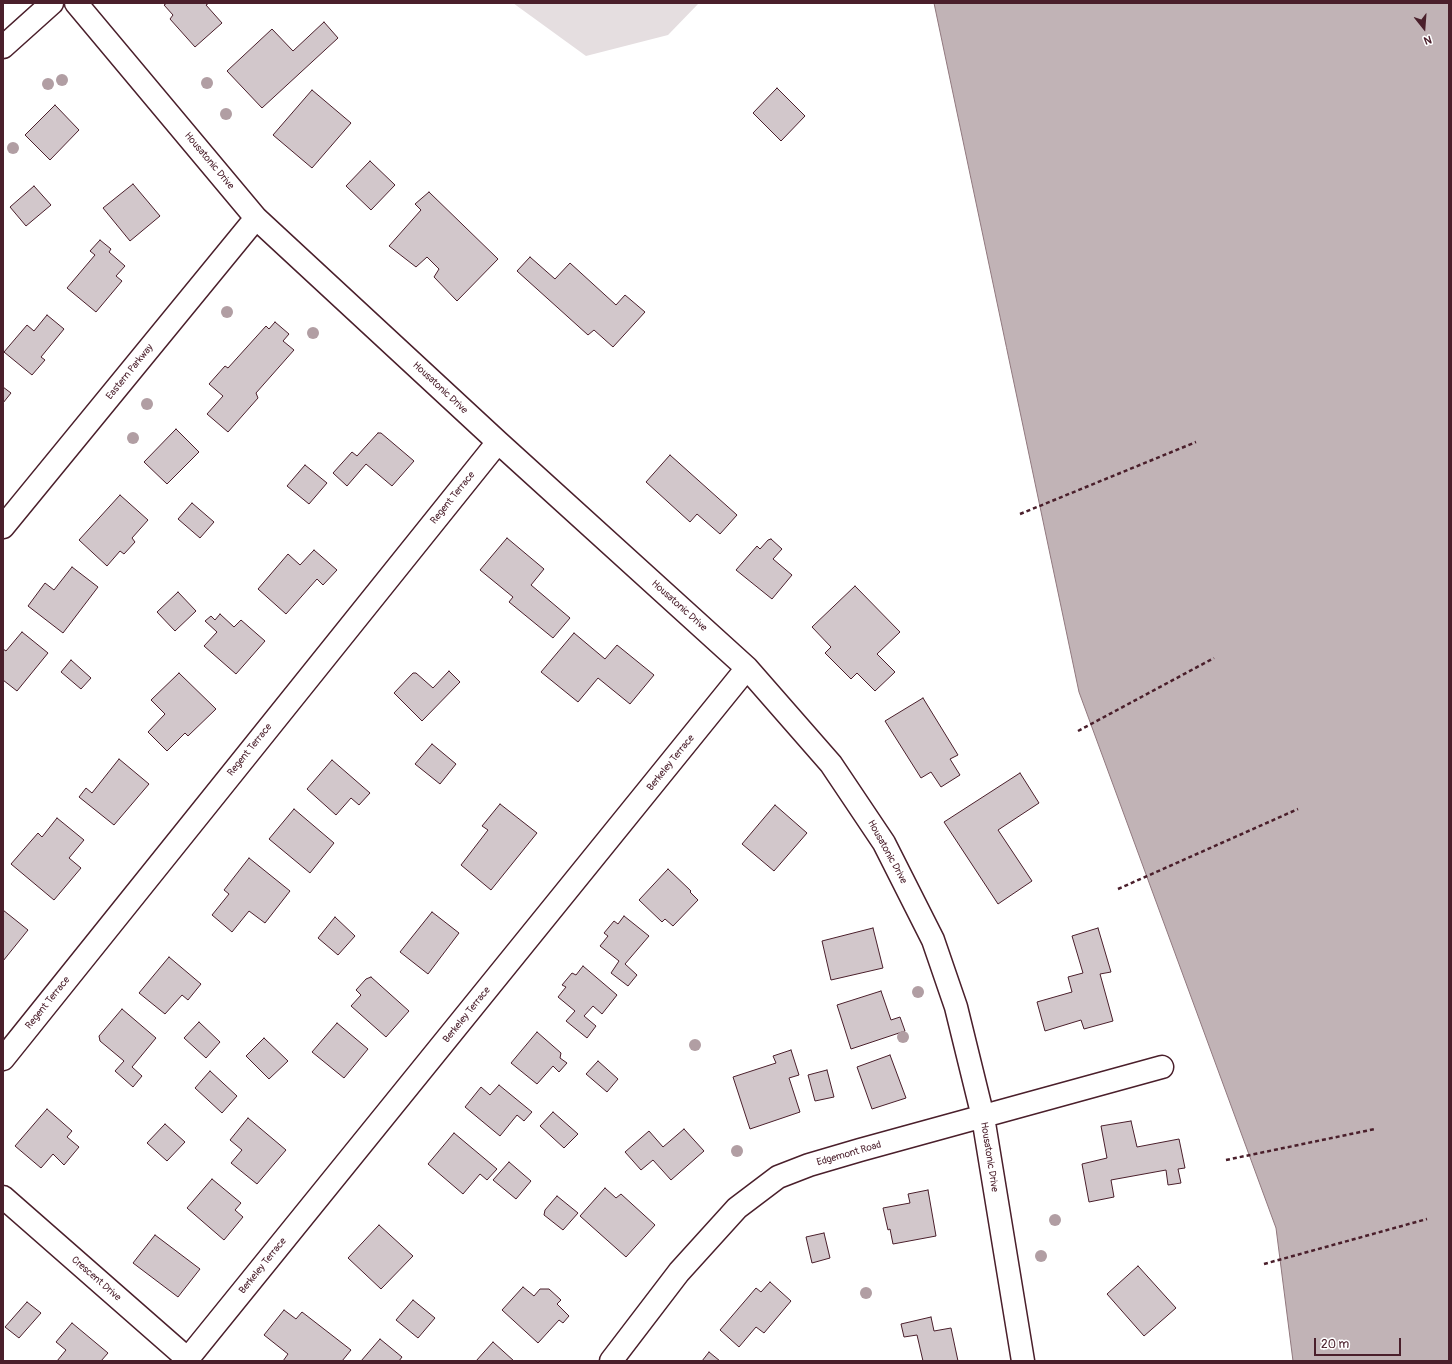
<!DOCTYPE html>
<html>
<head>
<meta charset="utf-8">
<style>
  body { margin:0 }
  #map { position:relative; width:1452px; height:1364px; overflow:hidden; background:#fff; font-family:Pangolin,sans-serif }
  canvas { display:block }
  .frame { position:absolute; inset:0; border:4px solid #4a1f2b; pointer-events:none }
  .north { position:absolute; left:1404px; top:8px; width:40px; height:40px; -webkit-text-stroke:3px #fff; paint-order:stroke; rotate:163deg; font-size:11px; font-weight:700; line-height:16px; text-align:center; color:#4a1f2b }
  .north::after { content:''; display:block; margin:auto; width:14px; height:18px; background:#4a1f2b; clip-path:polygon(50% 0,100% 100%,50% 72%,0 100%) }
  .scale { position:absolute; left:1314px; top:1338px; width:87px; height:18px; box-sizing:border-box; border:2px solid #4a1f2b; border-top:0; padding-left:5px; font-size:12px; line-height:14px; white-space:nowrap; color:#4a1f2b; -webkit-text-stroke:3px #fff; paint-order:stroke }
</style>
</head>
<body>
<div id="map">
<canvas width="1452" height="1364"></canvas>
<div class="frame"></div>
<div class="north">N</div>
<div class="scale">20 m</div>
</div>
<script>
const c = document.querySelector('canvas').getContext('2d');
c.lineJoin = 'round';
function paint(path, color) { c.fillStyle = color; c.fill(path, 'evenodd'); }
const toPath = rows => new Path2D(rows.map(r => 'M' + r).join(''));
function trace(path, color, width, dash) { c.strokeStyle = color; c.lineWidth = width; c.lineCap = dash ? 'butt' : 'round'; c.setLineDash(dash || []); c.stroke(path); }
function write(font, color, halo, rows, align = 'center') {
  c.font = font + ' Pangolin,sans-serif'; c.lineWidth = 3; c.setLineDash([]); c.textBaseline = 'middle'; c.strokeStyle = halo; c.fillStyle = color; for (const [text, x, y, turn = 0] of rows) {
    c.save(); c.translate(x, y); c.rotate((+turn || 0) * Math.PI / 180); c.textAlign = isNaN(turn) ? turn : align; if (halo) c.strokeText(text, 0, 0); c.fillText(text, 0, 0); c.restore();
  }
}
paint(toPath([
  [513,3,699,3,668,35,586,56]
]), '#e5dee0');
const water = toPath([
  [934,3,1449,3,1449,1361,1293,1361,1276,1228,1079,692,934,3]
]);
paint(water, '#c1b3b6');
trace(water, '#91787e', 1);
const building = toPath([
  [167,3,209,3,206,5,222,23,195,47,170,19,173,15,164,5,167,3],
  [324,22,338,38,262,108,227,71,272,29,293,51,324,22],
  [777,88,805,116,781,141,753,113,777,88],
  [312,90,351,123,312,168,273,135,312,90],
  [55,105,79,130,50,160,25,135,55,105],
  [370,161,395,185,371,210,346,186,370,161],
  [133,184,160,216,130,241,103,208,133,184],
  [34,186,51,205,26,226,10,207,34,186],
  [429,192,498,259,457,301,434,277,439,269,427,257,416,267,389,246,421,210,415,204,429,192],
  [100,240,111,249,109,252,125,266,116,276,122,281,96,312,67,288,95,255,90,251,100,240],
  [530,257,555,279,570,263,616,305,625,295,645,312,613,347,594,330,588,335,517,271,530,257],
  [47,315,64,329,41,357,45,360,32,375,4,352,27,325,34,331,47,315],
  [275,322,289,334,283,341,294,350,256,393,258,398,228,432,207,414,223,396,209,384,225,366,228,368,266,326,269,329,275,322],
  [3,387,11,393,3,403,3,387],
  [176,429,199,452,167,484,144,462,176,429],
  [378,433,381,433,414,461,392,486,366,464,347,486,333,473,352,452,357,456,378,433],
  [670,455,737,515,720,534,697,514,690,522,646,482,670,455],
  [305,465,327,483,309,504,287,486,305,465],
  [120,495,148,520,132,538,135,542,124,554,120,551,107,566,79,540,120,495],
  [192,503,214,522,200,538,178,519,192,503],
  [507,538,544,569,531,585,570,618,553,638,509,602,513,597,480,570,507,538],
  [771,539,782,549,773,559,792,575,772,599,736,570,757,546,760,549,768,540,771,539],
  [314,550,337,570,323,585,317,579,286,614,258,589,288,554,300,565,314,550],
  [72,567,98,587,63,633,28,606,45,583,54,590,72,567],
  [855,586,900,632,877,654,895,672,875,691,857,673,851,679,825,653,831,647,812,627,855,586],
  [178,592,196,611,175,631,157,612,178,592],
  [220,614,234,627,241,620,265,641,236,674,204,646,217,632,205,621,211,616,215,620,220,614],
  [22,632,48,653,17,691,3,680,3,649,6,651,22,632],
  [574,633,605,659,617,645,654,675,630,704,598,678,578,702,541,672,574,633],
  [71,660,91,678,81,689,61,672,71,660],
  [449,671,460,682,422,721,394,693,413,673,416,673,433,688,449,671],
  [179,673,216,709,188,736,185,733,167,751,148,732,165,714,151,700,179,673],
  [923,698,958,755,950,759,960,775,941,787,931,772,921,778,885,721,923,698],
  [432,744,456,764,440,784,415,764,432,744],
  [119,759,149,784,114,825,79,797,86,788,92,793,119,759],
  [332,760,370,793,359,805,351,798,336,815,307,789,332,760],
  [1020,773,1039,803,998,830,1032,881,998,904,944,822,1020,773],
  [500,804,537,833,491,890,461,865,488,830,482,826,500,804],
  [775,805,807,833,774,871,742,844,775,805],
  [294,809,334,843,310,873,269,839,294,809],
  [57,818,84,840,69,858,81,868,54,900,11,864,38,833,42,837,57,818],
  [249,858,290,891,265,923,249,911,232,932,212,915,229,894,224,890,249,858],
  [668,869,691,891,690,892,698,900,673,926,665,919,662,922,639,900,668,869],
  [3,910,28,930,3,961,3,910],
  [432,912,459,933,428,974,400,952,432,912],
  [624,916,649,936,625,964,637,975,628,986,611,973,619,961,600,946,608,936,604,933,614,921,618,924,624,916],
  [335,917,355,936,338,955,318,938,335,917],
  [873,928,883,968,831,980,822,941,873,928],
  [1098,928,1111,972,1100,974,1113,1021,1084,1029,1081,1020,1045,1031,1037,1002,1072,992,1068,977,1083,973,1072,936,1098,928],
  [169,957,201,984,188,1000,182,995,165,1014,139,993,169,957],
  [583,966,617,995,602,1014,593,1006,584,1016,596,1026,587,1038,566,1021,575,1011,558,997,566,987,562,985,572,973,576,975,583,966],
  [371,977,409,1011,386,1037,351,1006,361,995,356,990,366,979,371,977],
  [881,991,891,1020,900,1017,905,1031,851,1049,837,1005,881,991],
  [122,1009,156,1038,132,1067,142,1076,133,1087,115,1071,124,1061,100,1041,99,1036,122,1009],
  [199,1022,220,1042,206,1058,184,1038,199,1022],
  [337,1023,368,1049,344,1078,312,1052,337,1023],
  [537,1032,561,1053,560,1058,567,1063,559,1072,553,1066,537,1084,511,1063,537,1032],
  [264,1038,288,1061,269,1079,246,1056,264,1038],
  [791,1050,799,1075,789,1078,800,1112,750,1129,733,1077,776,1063,773,1056,791,1050],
  [890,1055,906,1098,872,1109,857,1067,890,1055],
  [598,1061,618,1079,607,1092,586,1074,598,1061],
  [827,1070,834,1097,815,1101,808,1075,827,1070],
  [210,1071,237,1096,222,1113,195,1088,210,1071],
  [499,1085,532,1112,524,1121,517,1115,500,1136,465,1107,481,1087,490,1095,499,1085],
  [47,1109,72,1131,67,1137,79,1147,64,1165,53,1154,41,1168,15,1146,47,1109],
  [553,1112,578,1134,564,1148,540,1126,553,1112],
  [248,1118,286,1150,257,1184,231,1163,242,1150,230,1140,248,1118],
  [1131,1121,1137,1147,1179,1139,1185,1168,1178,1169,1181,1183,1168,1185,1166,1170,1111,1180,1114,1197,1089,1202,1082,1164,1107,1158,1101,1126,1131,1121],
  [165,1124,185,1142,167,1161,147,1143,165,1124],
  [684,1129,704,1151,671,1180,653,1160,641,1170,625,1152,649,1131,663,1147,684,1129],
  [454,1133,497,1169,487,1180,480,1174,463,1194,428,1164,454,1133],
  [509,1162,531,1181,516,1199,493,1180,509,1162],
  [212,1179,241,1203,235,1210,243,1217,224,1240,187,1208,212,1179],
  [605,1188,616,1198,621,1194,655,1225,626,1257,580,1216,605,1188],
  [928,1190,936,1236,893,1244,890,1229,888,1230,883,1208,910,1203,908,1194,928,1190],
  [557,1196,578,1213,563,1230,544,1215,545,1210,557,1196],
  [379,1225,413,1256,381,1289,348,1258,379,1225],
  [824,1233,830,1258,812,1263,806,1237,824,1233],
  [155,1235,200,1269,178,1297,133,1263,155,1235],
  [1138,1266,1176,1308,1144,1336,1107,1294,1138,1266],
  [770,1282,791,1301,764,1333,756,1327,739,1347,720,1330,756,1288,761,1292,770,1282],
  [523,1287,534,1296,540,1289,549,1289,561,1300,557,1304,569,1316,563,1323,559,1320,538,1343,502,1310,523,1287],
  [413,1300,435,1318,418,1338,396,1320,413,1300],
  [27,1302,41,1313,19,1338,5,1327,27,1302],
  [284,1310,296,1319,302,1312,351,1350,342,1361,283,1361,288,1354,264,1335,284,1310],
  [931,1317,934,1331,951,1328,958,1361,923,1361,917,1335,904,1337,901,1324,931,1317],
  [72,1323,108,1353,101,1361,57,1361,66,1350,56,1342,72,1323],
  [380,1339,402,1357,399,1361,361,1361,380,1339],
  [493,1342,514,1361,476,1361,493,1342],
  [709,1352,720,1361,702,1361,709,1352]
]);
paint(building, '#d2c7cb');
trace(building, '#4a1f2b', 1);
const minor = toPath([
  [76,3,256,218,498,442,747,668,831,764,884,843,933,940,956,1007,983,1117,1023,1361],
  [3,47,52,3],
  [3,527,256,218],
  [3,1059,498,442],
  [3,1197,190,1361],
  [186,1361,747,668],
  [611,1361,679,1272,737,1208,778,1177,809,1165,860,1150,1162,1067]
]);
trace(minor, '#4a1f2b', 25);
trace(toPath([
  [1020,514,1196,442],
  [1078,731,1214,658],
  [1118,889,1298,809],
  [1226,1160,1375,1129],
  [1264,1264,1427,1219]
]), '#4a1f2b', 2.5, [4, 3]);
trace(minor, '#fff', 22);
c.fillStyle = '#b19ea3';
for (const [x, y] of [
  [62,80],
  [207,83],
  [48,84],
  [226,114],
  [13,148],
  [227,312],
  [313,333],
  [147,404],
  [133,438],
  [918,992],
  [903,1037],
  [695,1045],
  [737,1151],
  [1055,1220],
  [1041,1256],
  [866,1293]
]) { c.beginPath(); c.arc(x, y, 6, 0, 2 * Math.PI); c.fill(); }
write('10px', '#4a1f2b', '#fff', [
  ["Housatonic Drive",209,161,50],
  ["Eastern Parkway",130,372,-51],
  ["Housatonic Drive",440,388,43],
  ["Regent Terrace",453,498,-51],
  ["Housatonic Drive",679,606,42],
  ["Regent Terrace",250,750,-51],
  ["Berkeley Terrace",671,763,-51],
  ["Housatonic Drive",887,852,61],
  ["Regent Terrace",48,1003,-51],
  ["Berkeley Terrace",467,1015,-51],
  ["Edgemont Road",849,1154,-16],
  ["Housatonic Drive",989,1157,81],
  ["Berkeley Terrace",263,1266,-51],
  ["Crescent Drive",96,1279,41]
]);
</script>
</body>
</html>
